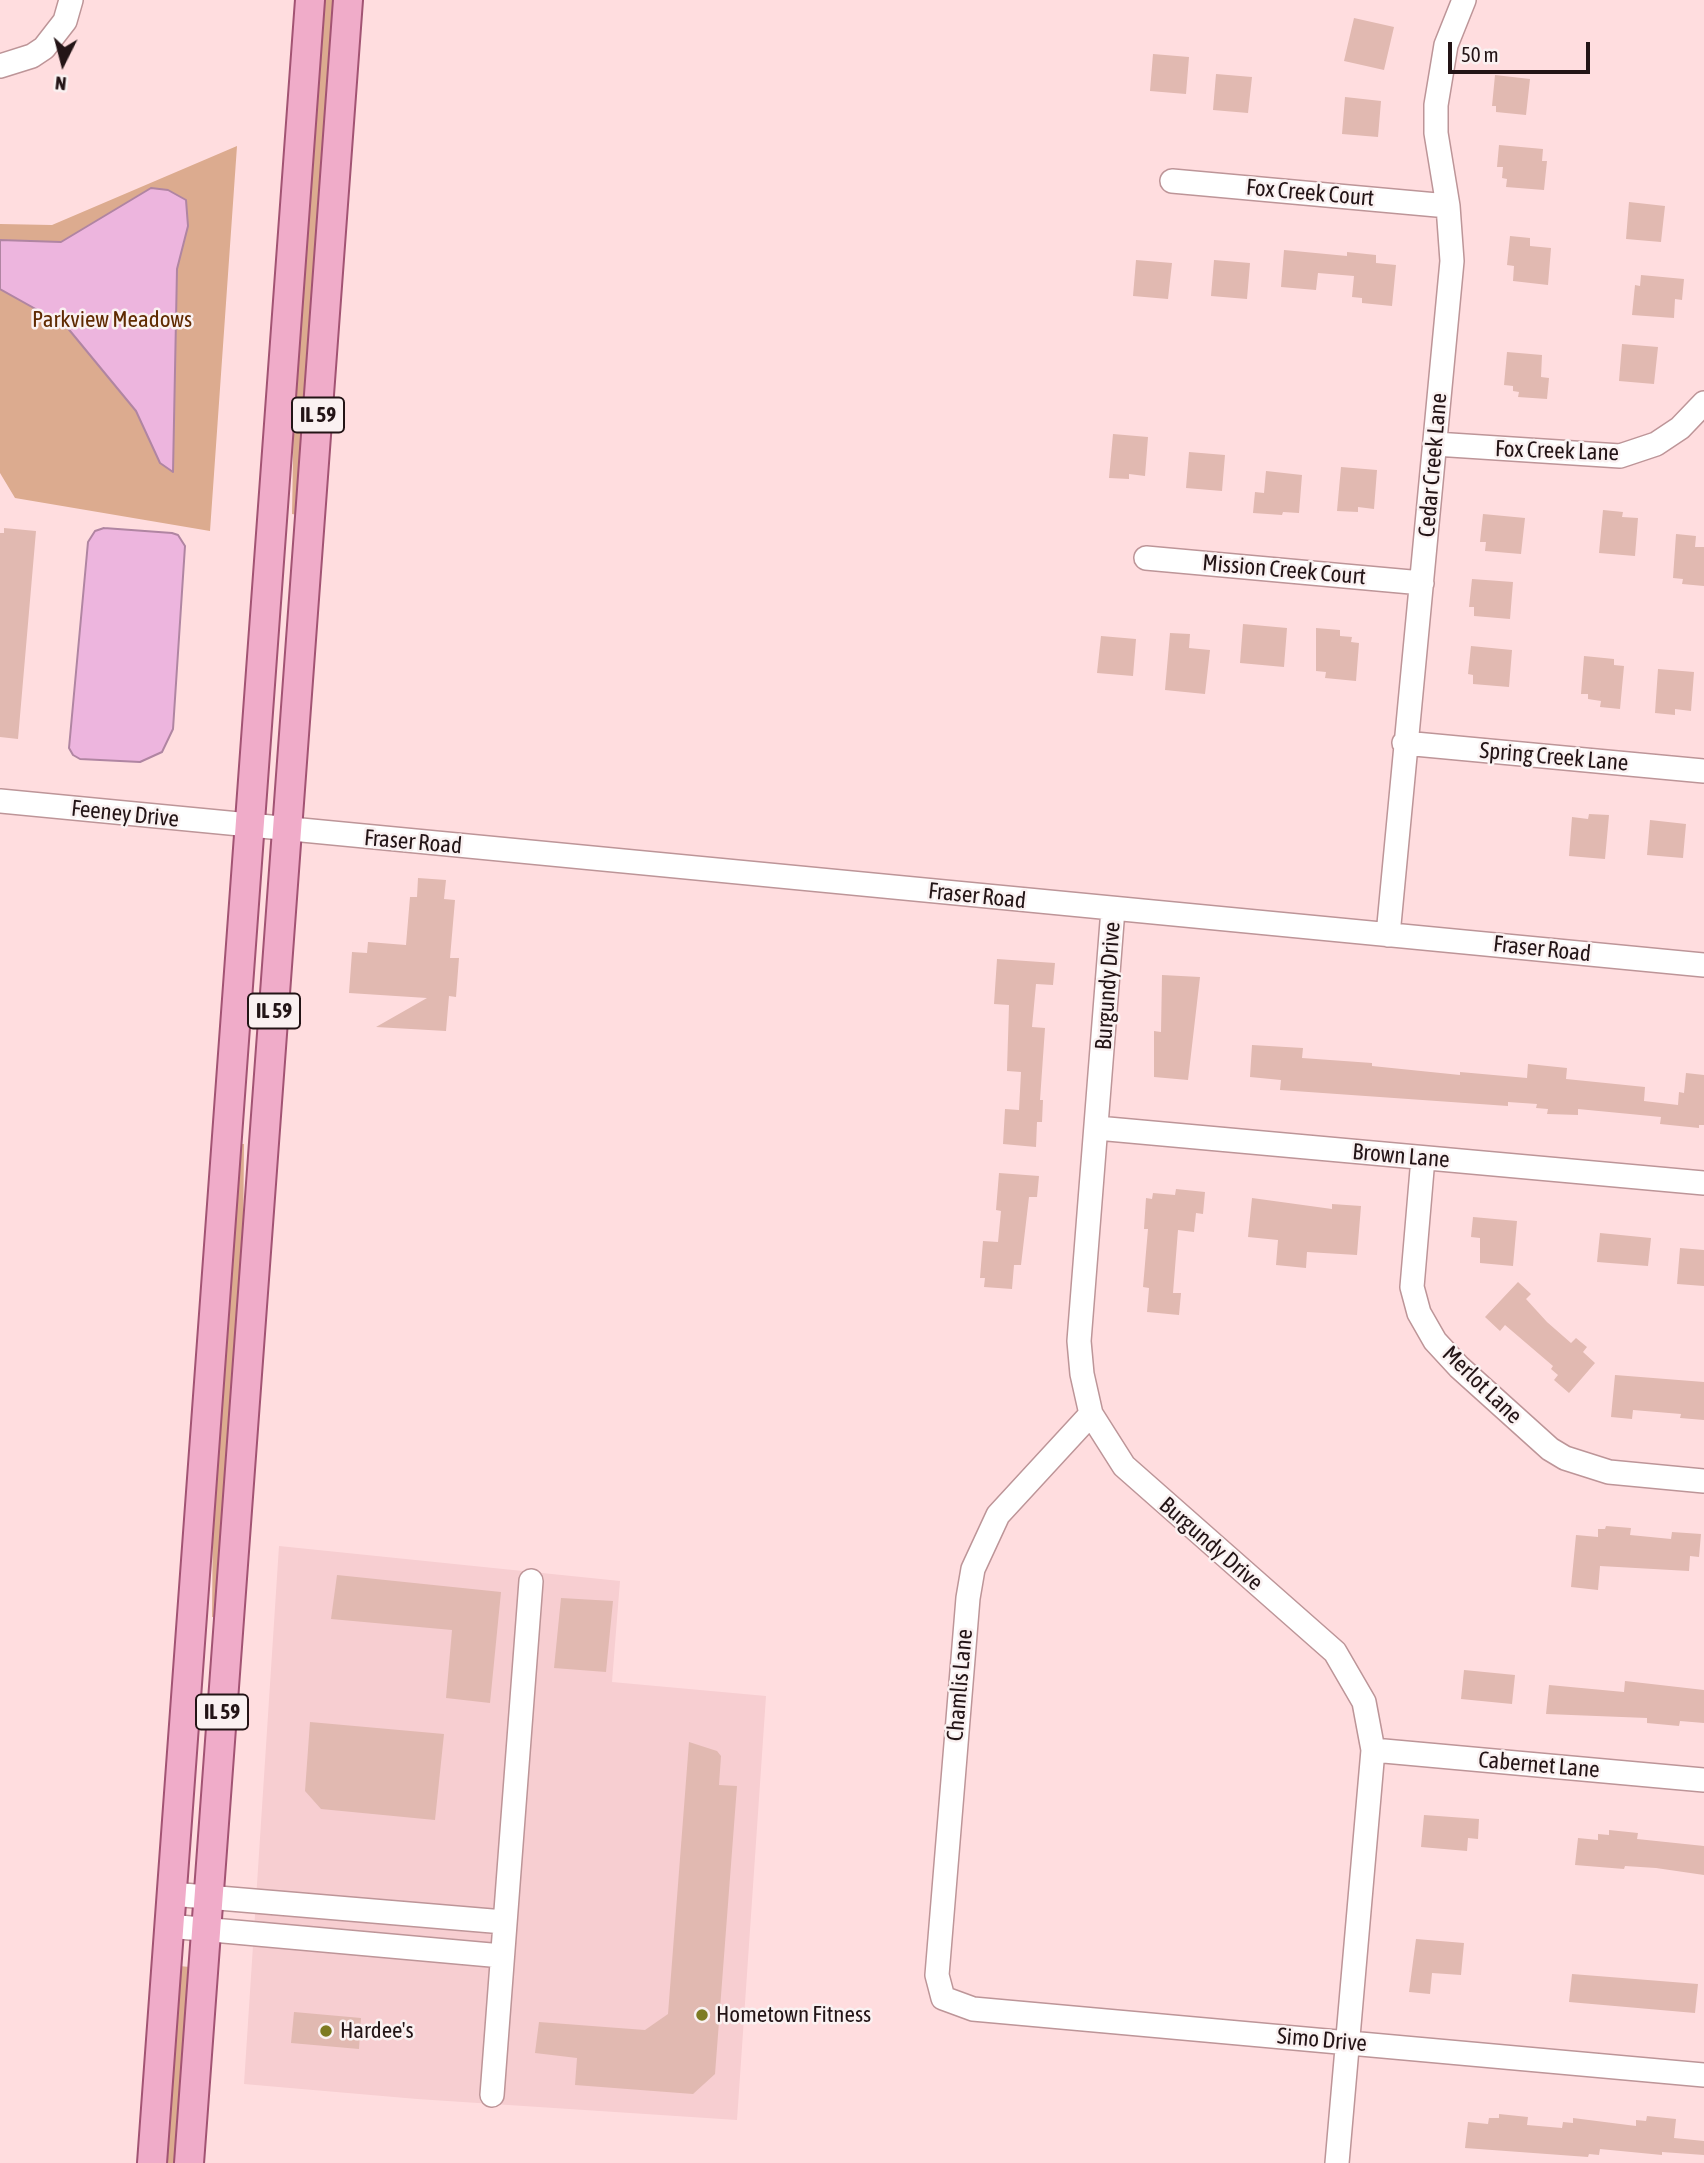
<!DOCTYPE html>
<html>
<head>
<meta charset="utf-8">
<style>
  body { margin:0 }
  #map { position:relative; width:1704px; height:2163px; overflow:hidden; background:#ffdddf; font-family:"Asap Condensed",sans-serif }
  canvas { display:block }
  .north { position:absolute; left:28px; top:28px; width:70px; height:70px; -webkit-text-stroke:5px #faf1f1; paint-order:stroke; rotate:186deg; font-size:19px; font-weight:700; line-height:28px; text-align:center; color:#231416 }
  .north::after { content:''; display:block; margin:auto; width:24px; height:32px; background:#231416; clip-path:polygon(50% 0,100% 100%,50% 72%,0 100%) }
  .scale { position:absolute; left:1448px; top:42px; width:142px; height:32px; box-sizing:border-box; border:4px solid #231416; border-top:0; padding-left:9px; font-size:21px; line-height:24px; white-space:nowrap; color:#231416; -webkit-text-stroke:5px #faf1f1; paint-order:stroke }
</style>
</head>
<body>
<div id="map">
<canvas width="1704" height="2163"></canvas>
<div class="north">N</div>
<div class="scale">50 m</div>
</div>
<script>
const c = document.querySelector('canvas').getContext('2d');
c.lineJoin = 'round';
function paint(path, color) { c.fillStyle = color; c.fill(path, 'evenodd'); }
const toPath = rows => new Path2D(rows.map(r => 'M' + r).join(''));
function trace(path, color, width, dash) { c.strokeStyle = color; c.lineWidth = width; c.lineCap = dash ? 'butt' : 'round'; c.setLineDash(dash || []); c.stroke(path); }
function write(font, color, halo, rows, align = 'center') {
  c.font = font + ' "Asap Condensed",sans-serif'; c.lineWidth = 5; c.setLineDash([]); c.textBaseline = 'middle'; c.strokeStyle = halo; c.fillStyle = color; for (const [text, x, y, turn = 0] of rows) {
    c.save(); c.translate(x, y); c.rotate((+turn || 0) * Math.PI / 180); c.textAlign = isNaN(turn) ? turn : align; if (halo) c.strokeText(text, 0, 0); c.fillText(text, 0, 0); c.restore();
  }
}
paint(toPath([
  [279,1546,620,1581,612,1682,766,1696,737,2120,417,2099,244,2084]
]), '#f7ced1');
paint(toPath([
  [323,0,335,0,298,515,292,514,294,402],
  [237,146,210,531,15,498,0,473,0,224,52,225],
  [239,1144,244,1144,243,1252,216,1617,212,1617,213,1510],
  [179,1966,190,1967,176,2163,165,2163]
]), '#dcab8f');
const water = toPath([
  [151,188,168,190,186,200,188,226,177,269,173,472,160,463,136,411,66,326,0,289,0,240,61,242,151,188],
  [104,528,172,533,178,535,185,546,173,729,162,752,140,762,80,759,73,755,69,748,88,542,95,531,104,528]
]);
paint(water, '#edb5de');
trace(water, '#b085a2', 2);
paint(toPath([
  [1354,18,1394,27,1384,70,1344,61],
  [1153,54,1189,57,1186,94,1150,91],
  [1216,74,1252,77,1248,113,1213,110],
  [1495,75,1530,79,1526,115,1496,112,1496,106,1492,106],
  [1345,97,1381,101,1378,137,1342,134],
  [1499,145,1543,149,1542,161,1547,161,1544,190,1506,187,1507,179,1502,178,1503,167,1497,167],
  [1629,202,1665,206,1661,242,1626,239],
  [1510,236,1530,238,1530,246,1551,248,1548,285,1513,281,1514,266,1507,265],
  [1284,250,1347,256,1347,252,1376,255,1376,263,1396,265,1392,306,1362,303,1362,298,1352,297,1354,276,1318,273,1316,290,1281,287],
  [1136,260,1172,263,1168,299,1133,296],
  [1214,260,1250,263,1247,299,1211,296],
  [1641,275,1684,279,1682,300,1675,299,1674,318,1632,315,1635,285,1640,286],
  [1622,344,1658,347,1654,384,1619,381],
  [1507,352,1542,355,1541,377,1549,378,1547,399,1518,397,1519,392,1513,391,1513,386,1504,385],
  [1113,434,1148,437,1145,476,1129,474,1129,479,1109,478],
  [1189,452,1225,455,1222,491,1186,488],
  [1341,467,1377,470,1374,509,1358,507,1358,512,1337,511],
  [1266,471,1302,475,1299,513,1283,512,1282,515,1253,513,1255,492,1264,493],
  [1603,510,1623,512,1622,517,1638,518,1635,556,1599,553],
  [1483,514,1525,518,1521,554,1485,551,1486,542,1480,542],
  [4,528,36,531,18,739,0,737,0,533,4,533],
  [1676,534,1696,536,1695,547,1704,547,1704,586,1682,584,1683,579,1673,578],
  [1472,579,1513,582,1510,619,1474,616,1474,607,1469,607],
  [1243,624,1287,628,1284,667,1240,663],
  [1316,628,1340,630,1340,636,1352,637,1351,642,1359,643,1356,681,1325,678,1326,672,1316,671],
  [1170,633,1190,634,1189,648,1210,650,1205,694,1165,690],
  [1101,636,1136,639,1133,676,1097,673],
  [1471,646,1512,650,1509,687,1473,684,1473,675,1468,674],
  [1584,656,1614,659,1614,665,1624,666,1620,709,1600,707,1601,701,1588,699,1588,694,1581,694],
  [1658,669,1694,672,1691,711,1675,709,1675,715,1655,713],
  [1589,814,1609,815,1605,859,1569,856,1572,817,1588,819],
  [1650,820,1686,824,1683,858,1647,855],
  [418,878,446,880,444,899,455,900,450,958,459,958,456,997,449,996,446,1031,376,1027,427,998,349,993,352,952,367,953,368,942,406,945,410,897,417,897],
  [997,959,1055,963,1053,985,1036,984,1032,1027,1045,1028,1040,1100,1043,1100,1042,1122,1037,1122,1036,1147,1003,1144,1005,1109,1019,1110,1021,1072,1007,1071,1009,1005,994,1004],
  [1162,975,1200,977,1188,1080,1154,1077,1154,1031,1161,1032],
  [1252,1045,1303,1048,1302,1058,1372,1063,1372,1066,1460,1075,1460,1072,1527,1078,1528,1064,1567,1068,1566,1079,1645,1087,1644,1101,1678,1105,1679,1092,1684,1093,1686,1073,1704,1075,1704,1125,1699,1125,1699,1128,1660,1124,1661,1117,1578,1109,1578,1115,1547,1114,1548,1109,1536,1108,1537,1104,1508,1102,1508,1106,1280,1090,1281,1080,1250,1077],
  [999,1173,1039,1176,1037,1197,1029,1197,1021,1265,1014,1265,1012,1289,984,1287,985,1278,980,1278,983,1241,998,1242,1001,1211,996,1210],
  [1176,1189,1205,1192,1203,1214,1196,1213,1194,1232,1178,1230,1173,1293,1181,1293,1179,1315,1147,1312,1149,1288,1143,1287,1148,1229,1144,1229,1146,1198,1152,1199,1153,1193,1175,1195],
  [1252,1198,1332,1209,1332,1204,1361,1206,1357,1255,1307,1252,1306,1268,1276,1265,1278,1240,1248,1237],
  [1473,1217,1517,1221,1513,1266,1480,1263,1480,1238,1471,1237],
  [1600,1233,1651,1238,1648,1266,1597,1262],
  [1680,1248,1704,1250,1704,1286,1677,1284],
  [1518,1282,1531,1294,1526,1299,1547,1322,1571,1343,1576,1338,1587,1347,1583,1352,1595,1363,1569,1393,1554,1380,1558,1375,1551,1369,1553,1366,1505,1325,1500,1331,1485,1317],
  [1615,1375,1704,1382,1704,1420,1680,1418,1681,1414,1633,1410,1632,1419,1611,1417],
  [1606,1526,1631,1528,1630,1535,1671,1539,1672,1532,1701,1534,1699,1557,1690,1556,1689,1571,1600,1566,1598,1590,1571,1587,1576,1535,1598,1537,1598,1529,1605,1529],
  [337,1575,501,1592,490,1703,446,1698,452,1630,331,1619],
  [561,1598,613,1601,606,1672,554,1668],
  [1464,1670,1515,1675,1512,1704,1461,1699],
  [1625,1681,1704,1690,1704,1723,1680,1721,1679,1726,1647,1723,1647,1718,1546,1714,1549,1685,1624,1692],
  [310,1722,444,1734,435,1820,321,1809,305,1791],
  [689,1742,717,1751,721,1756,719,1785,737,1786,715,2074,693,2094,575,2085,577,2058,535,2053,539,2022,645,2030,668,2014],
  [1424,1815,1479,1819,1478,1839,1468,1838,1467,1851,1421,1847],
  [1609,1830,1638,1833,1637,1839,1704,1846,1704,1875,1656,1868,1625,1866,1624,1869,1575,1865,1578,1838,1598,1840,1598,1834,1609,1835],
  [1416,1939,1464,1943,1461,1975,1432,1973,1430,1994,1409,1992],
  [1572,1974,1698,1984,1695,2013,1569,2002],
  [294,2012,361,2018,359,2049,291,2043],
  [1499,2114,1528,2117,1527,2125,1562,2128,1563,2122,1573,2123,1573,2118,1636,2126,1636,2120,1646,2121,1647,2116,1676,2119,1674,2138,1704,2141,1704,2155,1662,2152,1662,2155,1600,2149,1599,2155,1589,2154,1588,2157,1465,2148,1468,2122,1488,2124,1489,2118,1499,2118]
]), '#e1b9b1');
const minor = toPath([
  [0,66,32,56,44,48,65,21,71,0],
  [1172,181,1448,206],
  [1435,444,1620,456,1656,444,1680,428,1704,403],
  [1146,558,1422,583],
  [1404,743,1704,771],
  [0,801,1704,965],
  [1113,909,1079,1341,1082,1374,1091,1414,1124,1466,1335,1652,1364,1702,1373,1750,1337,2163],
  [1388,935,1452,261,1448,206,1436,133,1436,105,1446,45,1464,0],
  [1097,1128,1704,1183],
  [1423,1158,1412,1287,1419,1313,1435,1341,1459,1367,1550,1449,1565,1458,1609,1472,1704,1481],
  [1091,1414,998,1515,973,1569,968,1598,937,1975,943,1998,973,2009,1704,2075],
  [1373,1750,1704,1780],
  [171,1894,504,1922],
  [168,1926,502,1956],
  [492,2095,531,1581]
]);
const major = toPath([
  [152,2163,310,0],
  [189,2163,348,0]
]);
trace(minor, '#bd9598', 26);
trace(major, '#a25373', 32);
trace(minor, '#fff', 23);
trace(major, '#f0acc9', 28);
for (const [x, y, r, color] of [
  [702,2015,7,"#7d7b22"],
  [326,2031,7,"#7d7b22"]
]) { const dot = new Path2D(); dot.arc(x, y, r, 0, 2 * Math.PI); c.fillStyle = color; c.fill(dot); trace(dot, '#faf1f1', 2.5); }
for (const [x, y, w] of [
  [318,415,52],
  [274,1011,52],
  [222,1712,52]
]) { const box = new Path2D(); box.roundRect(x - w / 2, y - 17.5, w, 35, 5); c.fillStyle = '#faf1f1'; c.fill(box); trace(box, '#231416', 2); }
write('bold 21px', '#231416', null, [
  ["IL 59",318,415],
  ["IL 59",274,1011],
  ["IL 59",222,1712]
]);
write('23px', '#231416', '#faf1f1', [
  ["Fox Creek Court",1310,193,5],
  ["Fox Creek Lane",1557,451,2],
  ["Cedar Creek Lane",1433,465,-85],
  ["Mission Creek Court",1284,570,5],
  ["Spring Creek Lane",1554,757,5],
  ["Feeney Drive",125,814,6],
  ["Fraser Road",413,842,5],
  ["Fraser Road",977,896,6],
  ["Fraser Road",1542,949,6],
  ["Burgundy Drive",1108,986,-86],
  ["Brown Lane",1401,1156,5],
  ["Merlot Lane",1482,1385,44],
  ["Burgundy Drive",1211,1544,41],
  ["Chamlis Lane",960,1685,-85],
  ["Cabernet Lane",1539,1765,5],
  ["Simo Drive",1322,2040,5]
]);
write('23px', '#5f2a01', '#faf1f1', [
  ["Parkview Meadows",112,320]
]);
write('23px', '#231416', '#faf1f1', [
  ["Hometown Fitness",716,2015],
  ["Hardee's",340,2031]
], 'left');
</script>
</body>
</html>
